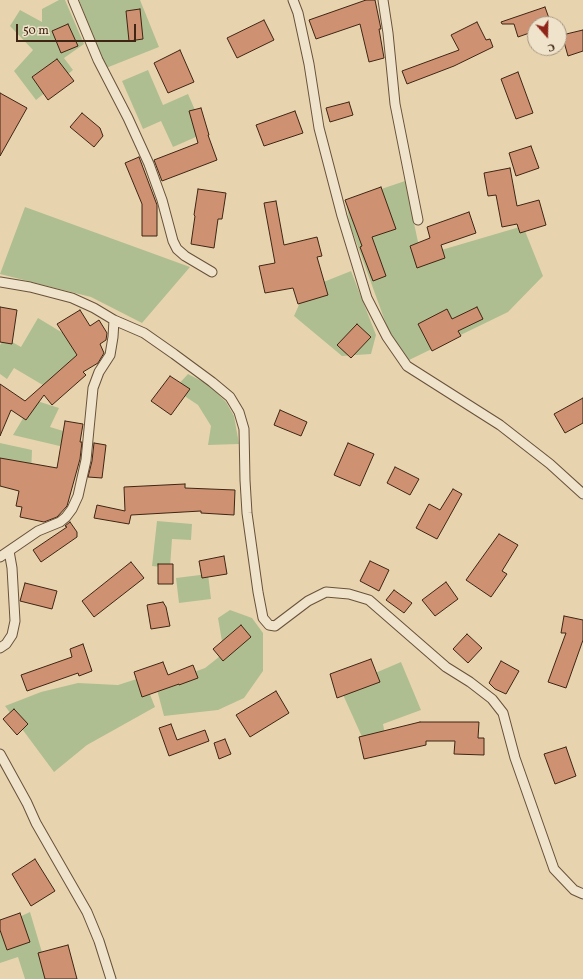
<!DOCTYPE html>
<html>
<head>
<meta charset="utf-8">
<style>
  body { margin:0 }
  #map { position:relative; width:583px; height:979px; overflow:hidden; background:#e7d4af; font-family:Vollkorn,serif }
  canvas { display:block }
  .north { position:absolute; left:527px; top:16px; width:40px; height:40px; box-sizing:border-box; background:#efe3cb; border:1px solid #a99781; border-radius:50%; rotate:160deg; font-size:11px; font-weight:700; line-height:16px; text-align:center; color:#3f2513 }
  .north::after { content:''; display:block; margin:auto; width:14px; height:18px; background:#8f2418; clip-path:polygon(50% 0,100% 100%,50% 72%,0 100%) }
  .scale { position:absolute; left:16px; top:24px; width:120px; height:18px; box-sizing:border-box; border:2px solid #3f2513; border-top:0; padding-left:5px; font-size:12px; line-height:14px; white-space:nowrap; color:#3f2513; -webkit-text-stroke:3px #efe3cb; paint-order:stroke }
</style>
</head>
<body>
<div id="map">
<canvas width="583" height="979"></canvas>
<div class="north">С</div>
<div class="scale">50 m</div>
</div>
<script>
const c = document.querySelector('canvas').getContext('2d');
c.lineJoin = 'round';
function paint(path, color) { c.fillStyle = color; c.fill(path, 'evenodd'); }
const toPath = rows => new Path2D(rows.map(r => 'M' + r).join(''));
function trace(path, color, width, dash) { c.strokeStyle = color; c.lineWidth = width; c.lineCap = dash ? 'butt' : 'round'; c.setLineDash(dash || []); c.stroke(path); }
paint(toPath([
  [59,0,65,0,84,44,64,58,73,70,36,100,14,71,33,50,10,26,20,10,42,22,42,9],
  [79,0,140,0,159,47,106,68],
  [148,70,163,105,188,94,205,133,173,147,161,121,143,129,122,81],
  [405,181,421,256,523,226,543,276,508,312,407,361,389,332,350,225,346,201],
  [25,207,190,267,142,323,91,297,0,274],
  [351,271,376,335,371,354,342,356,294,316,306,289],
  [38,318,86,347,58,394,14,368,7,379,0,374,0,345,5,338,21,347],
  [188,374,209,385,226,402,234,416,239,444,208,445,211,426,198,405,174,389],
  [34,400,59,408,50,427,70,433,64,447,13,435],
  [0,443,32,450,31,477,0,477],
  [157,521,192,524,191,540,172,539,170,568,152,566],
  [208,574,211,599,179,603,176,578],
  [230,610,252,618,263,633,263,671,244,698,218,710,164,716,156,686,205,668,224,653,218,618],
  [401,662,421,710,383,724,386,740,367,748,340,688],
  [143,677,155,707,87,745,54,772,5,706,41,692,78,683,118,685],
  [30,912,50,979,25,979,18,957,0,963,0,926]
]), '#afbe90');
const building = toPath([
  [366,0,375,0,381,29,379,29,384,58,369,62,360,24,316,39,309,20,366,0],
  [545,7,551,24,535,24,535,31,518,37,514,24,502,24,501,22,545,7],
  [140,9,143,39,129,41,126,11,140,9],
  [264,20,274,40,237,58,227,38,264,20],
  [477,22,486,40,490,39,493,47,454,66,407,84,402,71,459,50,451,35,477,22],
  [68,24,78,46,61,53,52,31,68,24],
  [583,30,583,51,568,56,562,35,583,30],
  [180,50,194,82,168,93,154,63,180,50],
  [57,59,74,81,48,100,32,77,57,59],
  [518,72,533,113,516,119,501,79,518,72],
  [0,93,27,108,0,156,0,93],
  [349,102,353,115,330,122,326,108,349,102],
  [201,108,209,135,208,135,217,160,162,181,154,160,198,143,189,111,201,108],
  [295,111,303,133,264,146,256,125,295,111],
  [82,113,100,128,103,136,94,147,70,127,82,113],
  [531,146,539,168,516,176,509,153,531,146],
  [139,157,157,205,157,236,142,236,142,204,125,163,139,157],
  [510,168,517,206,539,200,546,225,520,233,517,224,502,227,496,195,488,196,484,173,510,168],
  [381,187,396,229,372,237,386,276,373,281,360,247,362,246,345,200,381,187],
  [198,189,226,193,222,219,218,219,214,248,191,244,195,216,194,215,198,189],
  [276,201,284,245,317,237,322,256,317,257,328,295,298,304,293,288,265,293,259,266,275,263,264,203,276,201],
  [469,212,476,233,441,245,445,258,417,268,410,246,430,238,427,227,469,212],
  [0,307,17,310,12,344,0,342,0,307],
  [477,307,483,319,458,331,461,336,432,351,418,324,447,309,452,319,477,307],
  [80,310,90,326,99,320,107,333,106,340,100,344,104,353,98,363,83,372,86,375,52,405,44,395,26,420,11,410,0,436,0,384,25,401,77,355,57,324,80,310],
  [357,324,371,337,351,358,337,345,357,324],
  [170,376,190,389,171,415,151,401,170,376],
  [583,398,583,423,565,433,554,414,583,398],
  [280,410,307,422,301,436,274,425,280,410],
  [65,421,83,424,80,442,82,442,80,459,67,506,57,517,44,522,20,517,22,507,16,506,19,491,0,486,0,458,57,468,65,421],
  [94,443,106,445,102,478,88,477,92,461,94,443],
  [348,443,374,454,360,486,334,475,348,443],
  [395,467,419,479,410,495,387,483,395,467],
  [185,484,185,488,235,490,234,515,201,513,201,511,131,515,129,524,94,518,97,505,125,511,124,487,185,484],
  [453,489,462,494,437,539,416,528,429,504,440,510,453,489],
  [70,522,77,532,77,537,41,562,33,550,67,527,65,526,70,522],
  [499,534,518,545,502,571,507,574,491,597,466,580,499,534],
  [224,556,227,574,202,578,199,561,224,556],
  [370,561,389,570,379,591,360,581,370,561],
  [131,562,144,578,94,617,82,601,131,562],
  [158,564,173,564,173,584,158,584,158,564],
  [446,582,458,599,435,616,422,600,446,582],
  [25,583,57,591,52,609,20,601,25,583],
  [394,590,412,603,404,613,386,600,394,590],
  [163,602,166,607,170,626,151,629,147,605,163,602],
  [564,616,583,620,583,640,566,688,548,682,566,633,561,633,564,616],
  [241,625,251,637,223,661,213,649,241,625],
  [467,634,482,648,468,663,453,649,467,634],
  [83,644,92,671,79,676,78,673,27,691,21,675,72,657,70,649,83,644],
  [371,659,380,682,337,698,330,674,371,659],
  [501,661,519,671,506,694,495,689,489,683,501,661],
  [163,662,168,675,193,665,198,678,179,685,179,684,142,697,134,672,163,662],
  [276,691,289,713,250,737,236,715,276,691],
  [14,709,28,724,17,735,3,719,14,709],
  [420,722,479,722,478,738,484,738,484,755,454,754,455,741,426,741,426,745,364,759,359,737,420,722],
  [171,724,177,740,205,730,209,741,169,756,159,728,171,724],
  [225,739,231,754,219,759,214,743,225,739],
  [566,747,576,776,555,784,544,754,566,747],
  [35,859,55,891,31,906,12,874,35,859],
  [20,913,30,942,7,950,0,930,0,920,20,913],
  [68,945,77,979,45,979,38,953,68,945]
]);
paint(building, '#ce9172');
trace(building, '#3f2513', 1);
const lane = toPath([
  [73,0,98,60,128,118,149,164,162,200,173,241,177,249,185,256,212,272],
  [293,0,298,13,309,64,319,128,342,216,367,298,387,337,407,366,500,425,550,464,583,494],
  [383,0,388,33,395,104,418,220],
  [0,282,30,287,72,298,94,308,114,320,113,337,110,355,99,372,93,388,86,460,78,496,72,509,66,517,60,522,38,531,0,557],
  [114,320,144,333,174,354,212,382,230,397,239,412,244,429,245,480,247,513,258,592,263,618,269,625,275,626,308,601,326,592,349,594,369,600,446,667,470,682,492,699,503,713,515,758,554,869,574,890,583,894],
  [0,648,6,644,12,635,15,621,12,568,9,551],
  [0,754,27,803,36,823,87,912,99,941,111,979]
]);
trace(lane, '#69513a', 11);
trace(lane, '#efe3cb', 9);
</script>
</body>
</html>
